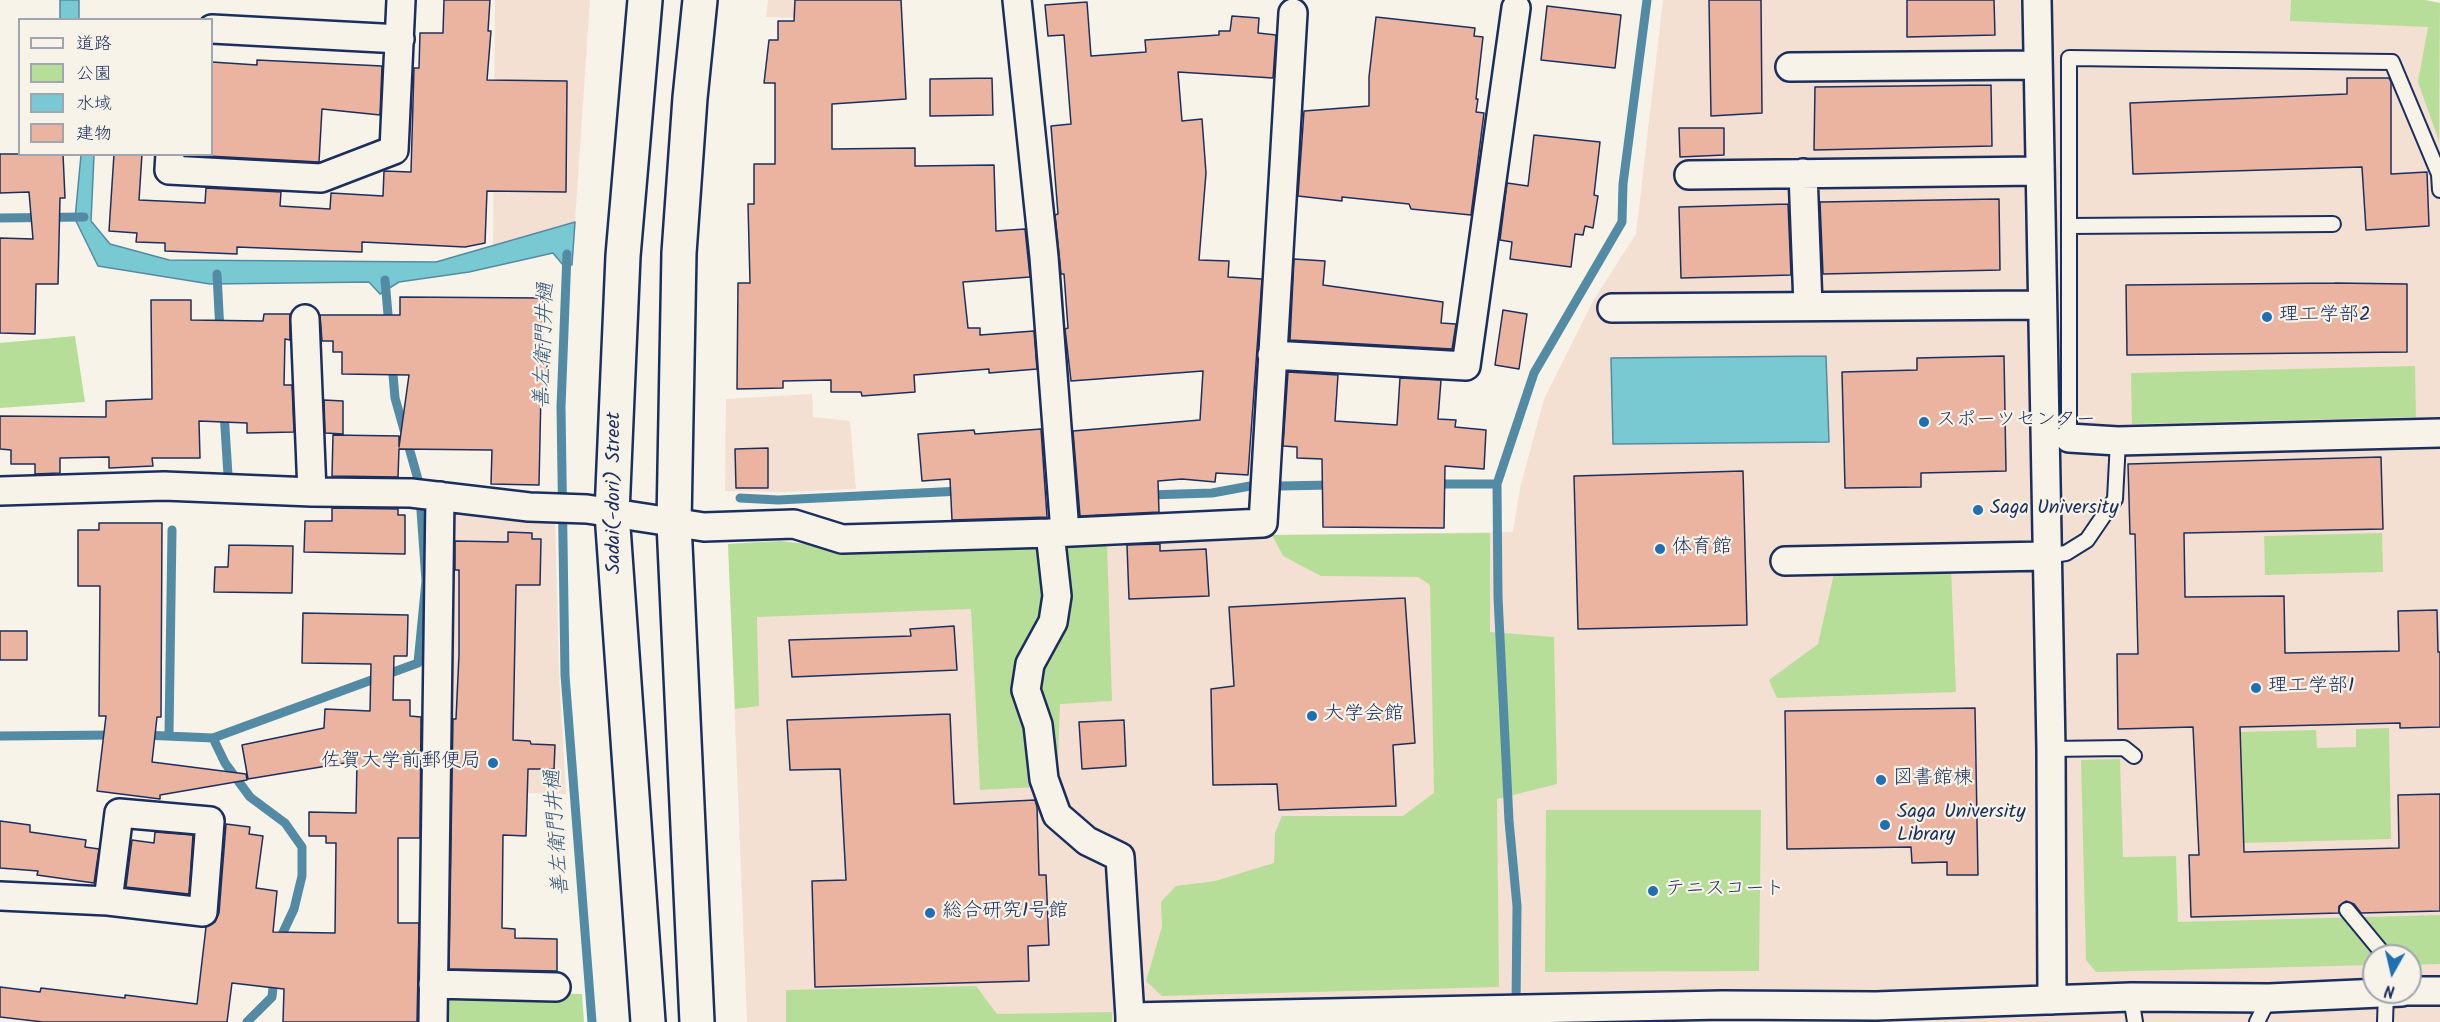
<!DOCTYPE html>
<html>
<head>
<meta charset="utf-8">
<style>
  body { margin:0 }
  #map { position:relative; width:2440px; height:1022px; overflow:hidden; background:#f7f3e8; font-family:Kalam,"Klee One",sans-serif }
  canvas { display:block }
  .legend { position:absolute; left:18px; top:18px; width:195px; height:138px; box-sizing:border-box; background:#f7f3e8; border:2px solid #9fa5b1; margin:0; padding:8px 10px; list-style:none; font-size:18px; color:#1b2f5e }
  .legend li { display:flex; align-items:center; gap:12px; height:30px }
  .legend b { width:30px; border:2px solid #9fa5b1 }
  .north { position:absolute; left:2362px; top:944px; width:60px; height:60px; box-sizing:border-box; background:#f7f3e8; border:2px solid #9fa5b1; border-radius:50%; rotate:188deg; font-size:16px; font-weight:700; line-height:24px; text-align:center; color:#1b2f5e }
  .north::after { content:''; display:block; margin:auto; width:21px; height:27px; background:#1f6fb2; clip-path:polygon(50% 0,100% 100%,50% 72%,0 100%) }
</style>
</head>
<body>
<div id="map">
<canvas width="2440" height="1022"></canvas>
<ul class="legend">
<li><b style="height:8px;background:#f7f3e8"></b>道路</li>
<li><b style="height:16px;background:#b7de99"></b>公園</li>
<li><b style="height:16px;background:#79c9d2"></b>水域</li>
<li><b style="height:16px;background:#ebb4a0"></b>建物</li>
</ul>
<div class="north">N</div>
</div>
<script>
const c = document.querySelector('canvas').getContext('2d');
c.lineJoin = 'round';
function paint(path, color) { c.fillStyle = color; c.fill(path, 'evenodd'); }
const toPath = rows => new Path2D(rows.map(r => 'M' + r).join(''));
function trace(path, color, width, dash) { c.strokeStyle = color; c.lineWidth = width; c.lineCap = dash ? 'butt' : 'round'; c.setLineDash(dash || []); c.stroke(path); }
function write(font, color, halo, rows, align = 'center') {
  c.font = font + ' Kalam,"Klee One",sans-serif'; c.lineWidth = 4.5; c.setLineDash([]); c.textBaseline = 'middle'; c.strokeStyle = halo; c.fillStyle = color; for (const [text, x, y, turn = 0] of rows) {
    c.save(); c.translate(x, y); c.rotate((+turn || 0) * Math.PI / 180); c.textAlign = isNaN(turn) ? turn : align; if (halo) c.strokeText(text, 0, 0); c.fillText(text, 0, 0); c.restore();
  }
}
paint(toPath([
  [495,0,590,0,575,222,493,247],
  [768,0,852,0,853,19,766,17],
  [1663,0,2425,0,2440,3,2440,1022,747,1022,728,544,781,541,845,549,1051,544,1272,535,1513,532,1520,488,1544,399,1593,301,1636,234],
  [2374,956,2410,956,2410,992,2374,992],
  [812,394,813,417,850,421,856,489,783,492,725,491,726,399],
  [449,504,555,518,559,673,566,794,441,791]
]), '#f3e0d2');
paint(toPath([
  [2291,0,2425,0,2440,3,2439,141,2418,82,2428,27,2290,21],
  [75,336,85,402,0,408,0,343],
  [2415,366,2416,417,2132,424,2131,373],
  [1490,533,1490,632,1554,637,1557,784,1497,799,1499,987,1162,996,1146,981,1162,927,1161,902,1176,886,1215,881,1274,863,1275,833,1282,816,1403,816,1434,793,1430,585,1418,577,1321,576,1283,556,1272,535],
  [2382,533,2383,572,2265,575,2264,536],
  [781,541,845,549,1107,542,1112,701,1060,704,1057,786,980,790,971,609,757,617,759,706,735,709,728,544],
  [1951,567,1956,692,1777,698,1769,680,1818,644,1835,569],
  [2389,728,2391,839,2242,843,2239,732,2316,730,2317,748,2356,747,2356,729],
  [2120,759,2123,857,2176,856,2178,922,2440,915,2440,964,2410,965,2410,956,2374,956,2374,965,2096,972,2086,960,2081,760],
  [1546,810,1761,810,1759,971,1545,972],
  [976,986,997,1014,1112,1012,1112,1022,786,1022,786,990],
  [443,991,582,994,584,1022,442,1022]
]), '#b7de99');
const water = toPath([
  [60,0,79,0,79,19,60,19,60,0],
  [81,155,94,155,91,221,110,244,169,260,436,262,575,222,572,265,563,265,553,253,469,272,399,282,380,294,369,282,210,284,98,266,75,219,81,155],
  [1826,356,1829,442,1613,444,1611,358,1826,356]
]);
paint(water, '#79c9d2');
trace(water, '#538ba4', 1.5);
trace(toPath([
  [0,218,84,217],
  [567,254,561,407,565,675,592,1022],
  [217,274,220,332],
  [385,280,389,326],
  [224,412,228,475],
  [1433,484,1497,484],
  [1280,486,1332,485],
  [1148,495,1212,493,1250,486],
  [740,498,778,500,961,491],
  [169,734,172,530],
  [143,735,213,738,418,663,426,581,419,483,395,398,392,363],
  [0,736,115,735],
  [213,738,225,763,250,797,285,823,302,847,302,876,294,909,278,943],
  [1516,1008,1517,906,1509,821,1498,597,1497,484,1534,373,1622,222,1623,184,1647,0],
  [247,1022,272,997,274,978]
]), '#538ba4', 9);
const building = toPath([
  [444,0,490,0,488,31,491,31,487,80,567,81,566,192,487,191,485,243,465,247,362,242,362,252,237,247,237,254,165,251,165,243,136,242,137,233,109,231,114,154,142,154,139,200,205,203,206,188,281,192,280,206,330,209,331,193,383,196,384,171,411,172,414,68,419,68,420,33,443,33,444,0],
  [795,0,901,0,906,99,832,104,832,149,915,148,915,166,994,165,996,231,1025,229,1030,277,963,282,968,328,980,328,980,335,1034,331,1037,369,989,373,989,369,914,375,915,392,862,396,861,392,831,392,831,380,783,381,783,388,737,389,738,283,750,283,748,204,754,204,754,164,775,164,775,83,764,83,769,40,778,40,778,21,794,21,795,0],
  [1709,0,1761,0,1762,113,1711,116,1709,0],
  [1907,0,1994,0,1995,35,1907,37,1907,0],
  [1087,2,1091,56,1146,52,1145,40,1219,35,1219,31,1230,31,1232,16,1259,18,1258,33,1276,35,1273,78,1178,72,1182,121,1202,119,1206,173,1199,260,1229,261,1228,277,1262,279,1248,475,1216,473,1215,482,1182,479,1158,481,1159,512,1080,516,1073,431,1200,420,1203,371,1071,381,1065,329,1068,328,1064,274,1061,274,1055,215,1058,214,1051,126,1071,124,1064,35,1048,36,1045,5,1087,2],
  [1547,6,1621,15,1615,68,1541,60,1547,6],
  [1376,17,1475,28,1474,36,1483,37,1476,99,1478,99,1476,112,1484,113,1471,215,1411,209,1409,204,1342,197,1342,201,1298,196,1304,111,1369,106,1369,77,1376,17],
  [257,60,382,66,380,115,322,109,319,162,208,156,212,154,212,62,257,65,257,60],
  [992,78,993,115,930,116,930,79,992,78],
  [2347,78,2389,78,2391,82,2391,174,2427,172,2429,226,2366,230,2362,167,2133,174,2130,103,2347,94,2347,78],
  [1991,85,1992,146,1814,150,1815,87,1991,85],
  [1679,128,1724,128,1724,155,1680,157,1679,128],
  [1534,135,1600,142,1594,195,1598,196,1593,228,1585,226,1583,235,1575,234,1571,267,1510,259,1512,242,1500,240,1507,183,1528,186,1534,135],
  [0,154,63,154,65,198,60,198,58,284,36,284,35,334,0,333,0,238,33,239,29,192,0,193,0,154],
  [1999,199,2000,270,1823,274,1820,202,1999,199],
  [1788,204,1791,275,1681,278,1679,207,1788,204],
  [1294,259,1325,261,1323,285,1443,302,1441,323,1456,324,1452,349,1290,340,1294,259],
  [2335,283,2407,284,2407,352,2127,355,2126,285,2335,283],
  [400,297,543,298,542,361,547,361,546,390,541,391,539,485,491,484,492,450,399,449,398,477,332,476,333,435,399,436,399,447,409,375,342,374,342,352,333,352,333,341,322,341,320,315,400,315,400,297],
  [151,300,191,300,191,320,263,321,264,314,290,314,290,340,285,339,284,385,292,385,294,432,247,433,247,423,199,421,200,458,152,458,153,466,109,468,109,457,60,458,60,473,35,474,35,464,11,464,11,450,0,449,0,416,106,417,106,401,152,399,151,300],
  [1503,310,1527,314,1519,369,1495,365,1503,310],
  [2004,356,2006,471,1921,473,1921,487,1845,488,1842,372,1917,370,1917,358,2004,356],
  [1288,372,1338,375,1335,421,1397,425,1400,378,1441,380,1438,419,1456,420,1455,427,1486,430,1484,469,1445,466,1444,528,1323,527,1322,459,1297,458,1297,447,1283,446,1288,372],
  [324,400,343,401,343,434,325,433,324,400],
  [1041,429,1047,517,952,520,950,479,922,481,918,434,974,430,975,434,1041,429],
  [768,448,768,488,736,488,735,449,768,448],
  [2381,457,2383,529,2184,533,2185,597,2284,596,2285,653,2399,651,2398,611,2437,610,2438,652,2440,652,2440,727,2400,728,2400,723,2240,727,2244,852,2399,848,2398,795,2440,794,2440,911,2361,913,2354,904,2346,901,2339,906,2339,913,2191,917,2189,855,2199,855,2193,727,2118,729,2117,654,2138,654,2135,534,2130,534,2128,464,2381,457],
  [1743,471,1747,625,1578,629,1574,476,1743,471],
  [332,508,398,509,398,515,405,515,405,554,304,552,305,521,332,521,332,508],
  [99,523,162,523,161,717,157,717,152,762,246,774,247,780,160,795,160,799,97,791,106,716,99,716,100,586,78,586,78,530,99,530,99,523],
  [508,532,532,533,532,539,541,539,540,585,516,585,513,740,530,741,531,744,555,745,554,769,528,769,526,836,503,835,502,928,515,929,515,938,557,939,557,971,449,969,453,719,456,719,459,655,459,570,455,570,455,541,508,542,508,532],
  [1160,544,1160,551,1206,549,1209,596,1129,599,1127,545,1160,544],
  [229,545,293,546,292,593,214,592,215,567,228,567,229,545],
  [1405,598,1415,743,1393,745,1396,806,1279,810,1277,784,1213,785,1211,689,1234,686,1229,607,1405,598],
  [303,613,408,615,407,656,394,656,393,700,410,700,410,716,421,717,420,838,398,838,398,923,419,923,417,1022,283,1022,284,989,232,983,227,1022,43,1022,0,1017,0,987,40,992,41,988,125,998,125,995,197,1004,206,927,215,922,219,913,226,824,250,827,249,834,263,836,256,888,277,891,273,932,335,933,336,843,326,843,326,836,309,836,309,812,356,813,357,761,248,779,242,745,324,728,325,709,370,711,371,664,302,663,303,613],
  [954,626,957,670,792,677,789,640,911,636,910,629,954,626],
  [0,631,27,631,27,660,0,660,0,631],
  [1975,708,1978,875,1947,875,1947,862,1912,863,1911,847,1787,849,1785,711,1975,708],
  [950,714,954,804,1035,800,1037,807,1039,875,1046,875,1049,945,1028,946,1029,981,815,987,812,881,846,880,840,769,790,770,787,720,950,714],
  [1124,720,1126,766,1082,769,1079,722,1124,720],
  [0,821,30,825,30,832,86,840,85,847,99,849,94,883,37,875,38,871,0,868,0,821],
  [155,832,193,835,189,894,126,887,132,840,154,843,155,832]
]);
paint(building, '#ebb4a0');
trace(building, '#1b2f5e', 1.5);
const lane = toPath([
  [2069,226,2333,224],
  [2069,438,2069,58,2392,62,2439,174,2440,190],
  [2046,556,2066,553,2087,540,2115,499,2118,441],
  [2051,749,2124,748,2134,756],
  [2347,910,2385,956],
  [2131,997,2135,1022],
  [2257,1022,2269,998],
  [2385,1022,2386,993]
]);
const street = toPath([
  [1017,0,1044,257,1065,532],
  [2037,0,2051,749,2052,1000],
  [212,29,400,39],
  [1790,67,2038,65],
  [170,154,169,170,321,178,394,150,401,0],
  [1803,173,1808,306],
  [1689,175,2040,171],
  [1612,308,2042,305],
  [305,319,312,492],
  [1272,355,1466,366,1516,8],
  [2069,438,2118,441,2440,433],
  [0,491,164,486,312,492,411,493,529,507,587,509,704,527,794,524,842,539,1050,533,1263,523,1293,13],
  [1050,533,1057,596,1053,622,1030,664,1026,690,1038,725,1044,779,1057,815,1087,841,1120,857,1130,1017],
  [1785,561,2046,556],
  [0,896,108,901,203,912,210,821,119,813,108,901],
  [433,984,556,987],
  [2410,991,2440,991],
  [433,1022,440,496],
  [1130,1022,1130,1017,1722,1005,1876,1006,2131,997,2269,998,2402,992]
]);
const secondary = toPath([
  [645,0,623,256,612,513,648,1022],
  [697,1022,674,523,679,253,690,98,700,0]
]);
trace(lane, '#1b2f5e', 18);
trace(street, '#1b2f5e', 32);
trace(secondary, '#1b2f5e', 38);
trace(lane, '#f7f3e8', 14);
trace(street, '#f7f3e8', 27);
trace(secondary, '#f7f3e8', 33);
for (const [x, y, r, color] of [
  [2267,317,6,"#1f6fb2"],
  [1924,422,6,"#1f6fb2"],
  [1978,510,6,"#1f6fb2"],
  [1660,549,6,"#1f6fb2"],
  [2256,688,6,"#1f6fb2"],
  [1312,716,6,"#1f6fb2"],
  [493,763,6,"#1f6fb2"],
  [1881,780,6,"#1f6fb2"],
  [1885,825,6,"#1f6fb2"],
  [1653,891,6,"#1f6fb2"],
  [930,913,6,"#1f6fb2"]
]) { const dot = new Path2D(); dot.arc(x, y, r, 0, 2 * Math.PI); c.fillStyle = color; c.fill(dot); trace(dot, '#f7f3e8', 2); }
write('20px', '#1b2f5e', '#f7f3e8', [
  ["理工学部2",2279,317],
  ["スポーツセンター",1936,422],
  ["Saga University",1990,510],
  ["体育館",1672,549],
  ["理工学部1",2268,688],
  ["大学会館",1324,716],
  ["佐賀大学前郵便局",481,763,"right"],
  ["図書館棟",1893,780],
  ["Saga University",1897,814],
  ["Library",1897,837],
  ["テニスコート",1665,891],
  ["総合研究1号館",942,913]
], 'left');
write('20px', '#1b2f5e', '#f7f3e8', [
  ["Sadai(-dori) Street",616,493,-90]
]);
write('italic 21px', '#32567b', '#f7f3e8', [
  ["善左衛門井樋",546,346,-88],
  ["善左衛門井樋",559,833,-94]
]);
</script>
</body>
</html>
